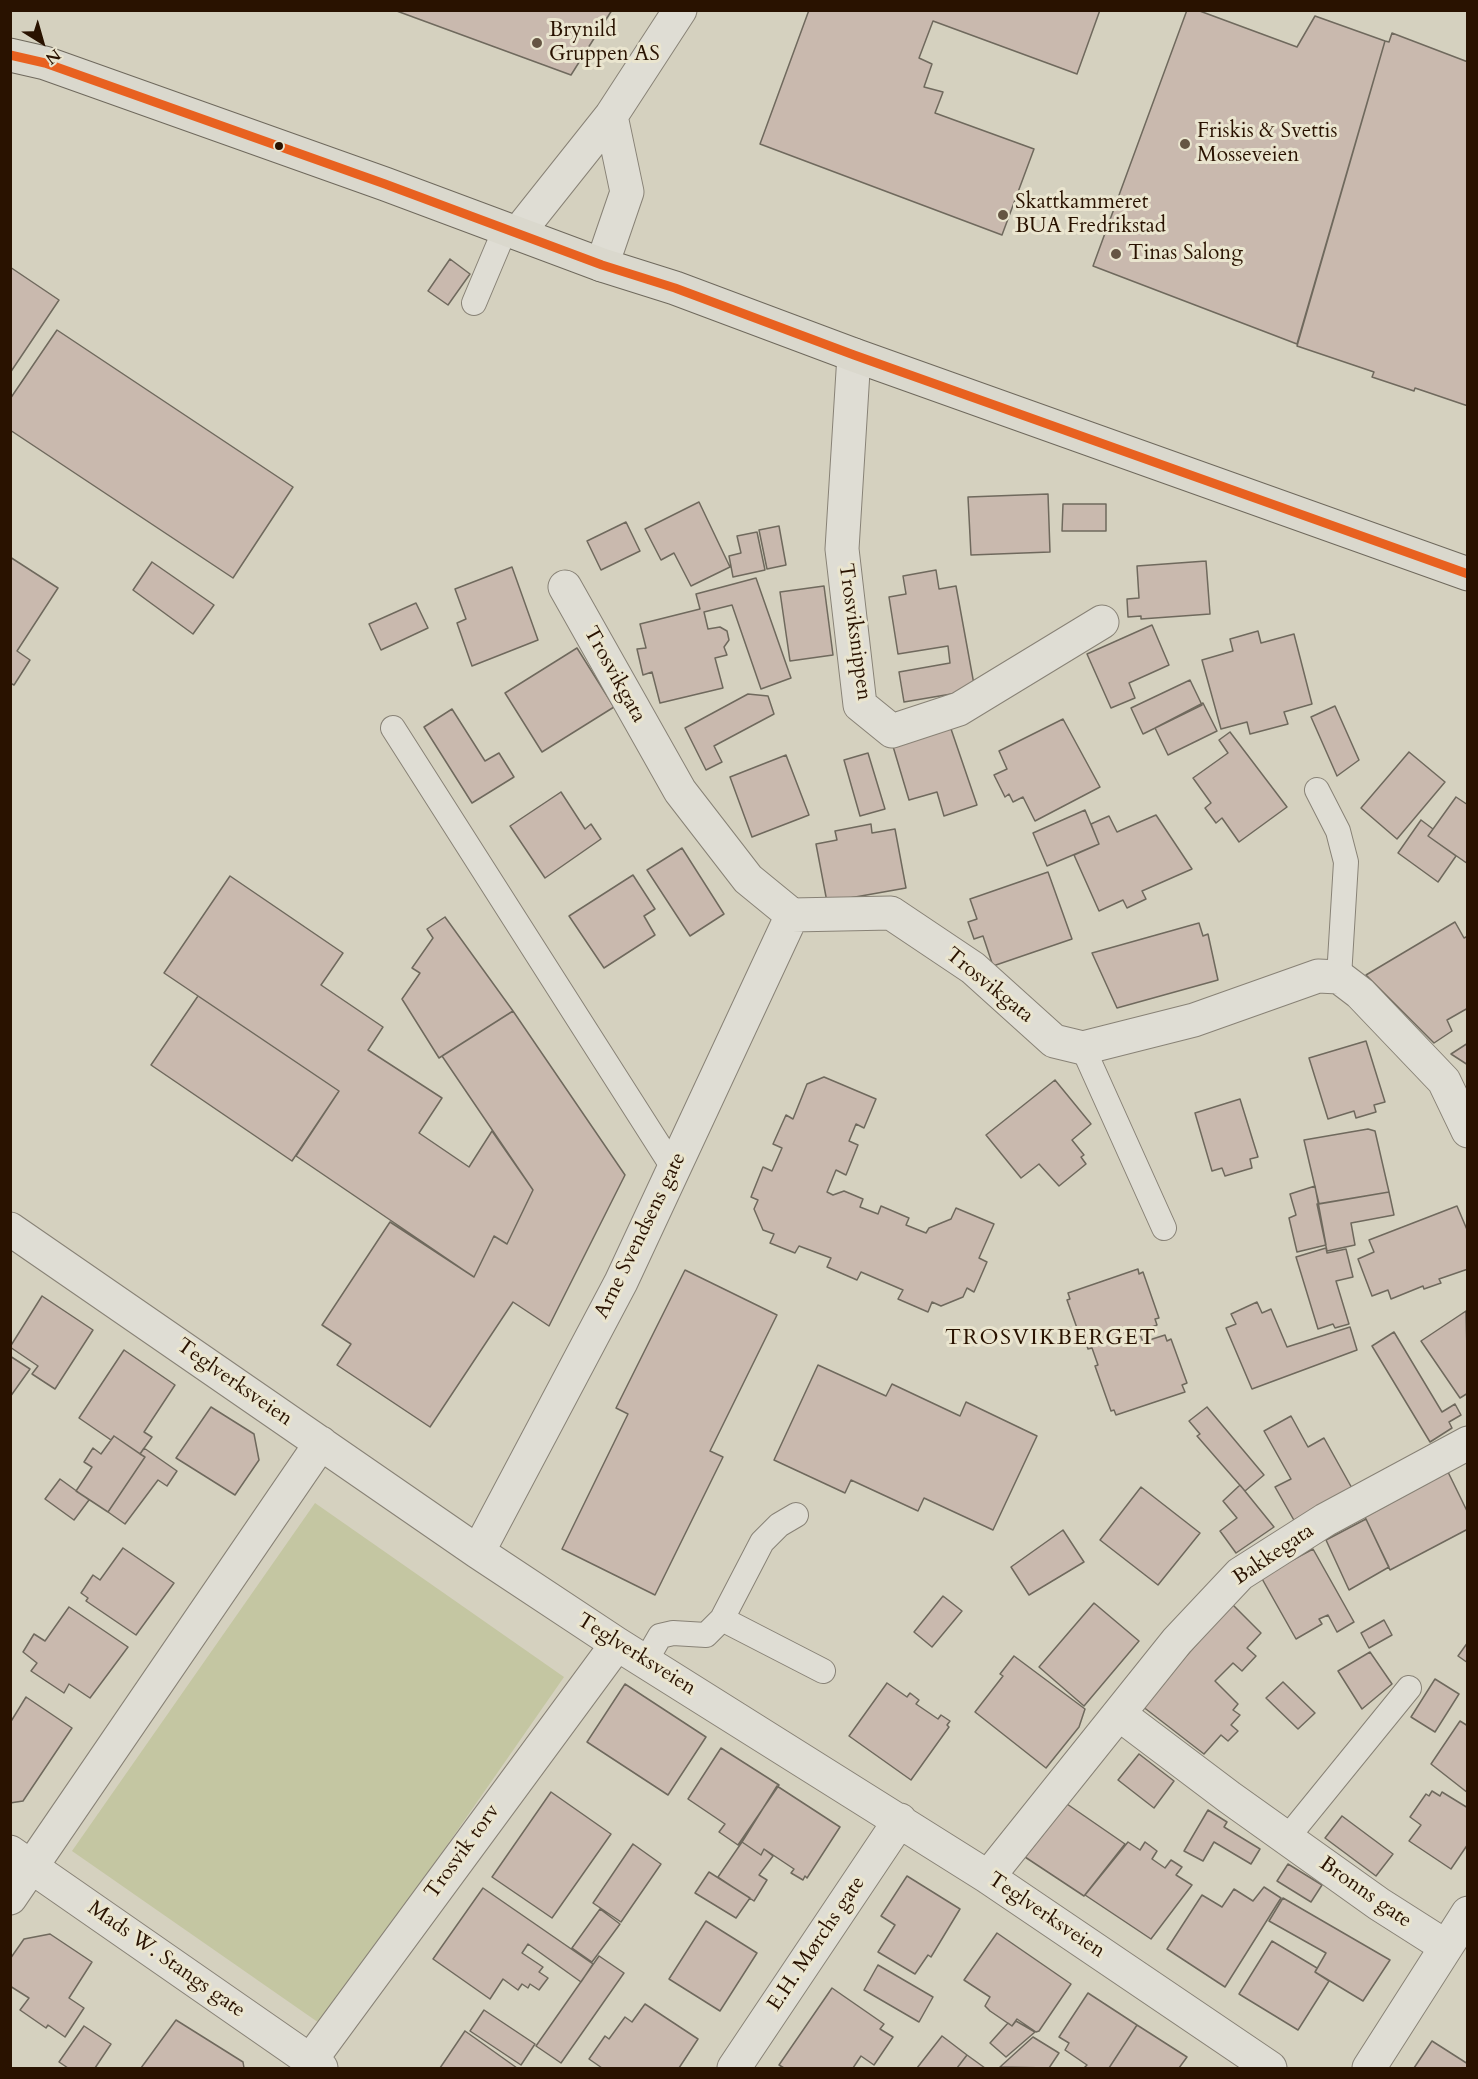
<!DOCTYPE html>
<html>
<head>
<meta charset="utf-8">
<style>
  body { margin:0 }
  #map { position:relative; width:1478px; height:2079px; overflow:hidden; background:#d5d1bf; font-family:Cardo,serif }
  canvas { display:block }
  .frame { position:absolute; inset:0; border:12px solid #291200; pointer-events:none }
  .north { position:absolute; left:12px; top:12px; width:60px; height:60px; -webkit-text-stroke:4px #eae5cf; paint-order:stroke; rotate:143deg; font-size:16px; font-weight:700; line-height:24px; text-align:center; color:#291200 }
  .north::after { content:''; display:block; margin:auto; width:21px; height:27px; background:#291200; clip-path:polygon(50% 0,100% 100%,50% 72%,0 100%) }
</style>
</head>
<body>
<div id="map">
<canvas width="1478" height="2079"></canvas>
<div class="frame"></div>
<div class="north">N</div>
</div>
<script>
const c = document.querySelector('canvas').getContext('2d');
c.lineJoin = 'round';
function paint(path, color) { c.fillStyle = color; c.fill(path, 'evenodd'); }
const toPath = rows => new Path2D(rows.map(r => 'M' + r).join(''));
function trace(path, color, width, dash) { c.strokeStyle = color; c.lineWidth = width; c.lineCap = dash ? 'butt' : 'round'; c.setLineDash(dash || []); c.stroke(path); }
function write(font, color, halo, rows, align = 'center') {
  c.font = font + ' Cardo,serif'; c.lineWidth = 6; c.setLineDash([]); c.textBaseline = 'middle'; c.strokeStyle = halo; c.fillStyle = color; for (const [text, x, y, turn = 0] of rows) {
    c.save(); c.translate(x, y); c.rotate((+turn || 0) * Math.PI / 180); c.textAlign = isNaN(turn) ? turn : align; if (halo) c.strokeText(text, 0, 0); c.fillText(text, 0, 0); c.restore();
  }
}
paint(toPath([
  [315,1503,564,1677,322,2025,72,1851]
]), '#c4c6a2');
const building = toPath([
  [394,10,612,10,571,75,394,10],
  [809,10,1100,10,1077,74,933,21,919,58,932,64,924,87,943,92,935,113,1034,149,1002,235,760,144,809,10],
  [1187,10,1197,10,1297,47,1315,16,1385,41,1297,344,1093,266,1187,10],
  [1392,33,1468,62,1468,406,1415,388,1414,391,1372,377,1374,372,1297,346,1385,41,1389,42,1392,33],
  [450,259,470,274,448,305,428,291,450,259],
  [10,267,59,300,10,373,10,267],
  [57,330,293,487,233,578,10,430,10,399,57,330],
  [1048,494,1050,552,971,555,968,497,1048,494],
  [699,502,730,567,691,586,674,553,661,560,645,529,699,502],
  [1063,504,1106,504,1106,531,1062,531,1063,504],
  [626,522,640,551,601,570,587,541,626,522],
  [779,526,786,565,767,569,759,530,779,526],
  [757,532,765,570,733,577,729,556,741,553,737,536,757,532],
  [10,557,58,588,17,651,30,660,14,685,10,683,10,557],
  [1206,561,1210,614,1141,619,1141,616,1128,617,1127,599,1139,598,1137,566,1206,561],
  [152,562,214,605,193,634,133,590,152,562],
  [512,567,538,640,472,666,457,623,466,619,455,589,512,567],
  [936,570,939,589,956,586,975,690,904,702,899,672,950,663,948,646,898,654,889,597,906,594,903,576,936,570],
  [756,578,791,678,761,689,732,605,704,612,708,629,720,627,727,631,729,640,724,647,727,655,715,658,723,688,660,703,652,672,643,675,637,649,646,648,640,624,700,609,696,594,756,578],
  [824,586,833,655,790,661,780,592,824,586],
  [416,603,428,628,381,650,369,624,416,603],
  [1152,625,1169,665,1129,683,1135,698,1111,708,1087,654,1152,625],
  [1258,631,1261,643,1294,634,1312,704,1284,712,1288,724,1250,734,1247,722,1221,729,1202,660,1233,651,1230,639,1258,631],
  [577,648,614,707,542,752,505,693,577,648],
  [1190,680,1202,705,1143,734,1131,708,1190,680],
  [748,694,768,696,774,714,714,746,722,762,706,770,685,728,748,694],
  [1203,703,1217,731,1168,755,1155,728,1203,703],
  [1335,706,1359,760,1337,776,1311,717,1335,706],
  [452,709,485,761,499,753,514,777,472,803,424,727,452,709],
  [1063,719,1100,787,1035,821,1023,797,1013,802,1009,794,1005,797,994,775,1007,769,999,751,1063,719],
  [950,726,977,805,944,816,937,792,909,800,892,743,950,726],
  [1230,732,1287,807,1239,842,1222,818,1216,823,1205,808,1211,803,1193,778,1228,753,1219,740,1230,732],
  [1409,752,1445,782,1397,839,1361,808,1409,752],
  [868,753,885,809,860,816,844,760,868,753],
  [786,755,809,815,752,837,730,777,786,755],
  [561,792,585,829,591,824,601,839,545,878,510,826,561,792],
  [1456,797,1468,805,1468,864,1428,836,1456,797],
  [1085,810,1099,844,1047,866,1033,833,1085,810],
  [1156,815,1192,869,1142,891,1146,899,1127,908,1123,900,1099,911,1074,855,1099,844,1091,824,1109,816,1117,832,1156,815],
  [1421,820,1433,829,1428,836,1456,856,1438,882,1398,853,1421,820],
  [871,824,872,833,895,829,906,888,827,902,816,844,837,840,835,831,871,824],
  [682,848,724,914,690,936,647,870,682,848],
  [1048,872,1072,939,993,966,983,936,974,939,968,922,977,919,970,899,1048,872],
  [633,875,655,909,644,916,655,935,604,968,569,916,633,875],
  [230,876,343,953,321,985,383,1027,368,1050,442,1098,419,1133,469,1167,492,1131,533,1190,507,1244,494,1236,474,1277,296,1156,339,1091,164,973,230,876],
  [445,917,513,1011,439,1058,402,999,420,973,412,968,433,938,427,929,445,917],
  [1455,922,1464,938,1468,936,1468,1008,1447,1020,1452,1031,1434,1043,1366,975,1455,922],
  [1199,923,1203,936,1208,934,1218,980,1117,1008,1092,953,1199,923],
  [198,996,339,1091,292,1161,151,1065,198,996],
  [513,1011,625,1175,549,1326,513,1302,430,1427,337,1365,351,1344,322,1325,390,1222,474,1277,494,1236,507,1244,533,1190,442,1056,513,1011],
  [1366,1041,1385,1102,1374,1105,1376,1112,1356,1118,1354,1111,1328,1119,1309,1058,1366,1041],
  [1468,1043,1468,1065,1451,1054,1468,1043],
  [824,1077,876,1099,864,1128,856,1124,849,1141,858,1145,846,1175,836,1170,827,1192,833,1195,844,1191,863,1199,860,1207,878,1214,881,1206,909,1218,906,1225,926,1233,929,1228,951,1219,956,1208,994,1224,979,1258,987,1262,974,1292,967,1288,963,1297,941,1306,932,1302,928,1312,898,1299,903,1290,861,1272,857,1280,827,1267,831,1258,799,1246,795,1253,770,1243,774,1234,763,1230,754,1209,758,1200,751,1197,763,1167,772,1171,782,1148,773,1144,786,1115,793,1119,807,1084,824,1077],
  [1055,1080,1091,1124,1072,1140,1084,1155,1081,1157,1086,1164,1059,1186,1039,1164,1021,1178,986,1135,1055,1080],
  [1240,1099,1258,1157,1250,1159,1252,1168,1225,1176,1222,1168,1212,1171,1195,1113,1240,1099],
  [1368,1129,1375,1131,1389,1192,1319,1204,1304,1140,1368,1129],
  [1315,1186,1326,1245,1297,1252,1289,1218,1296,1215,1290,1194,1315,1186],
  [1389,1192,1394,1215,1351,1223,1355,1245,1327,1251,1317,1204,1389,1192],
  [1457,1206,1468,1232,1468,1269,1439,1279,1441,1283,1424,1289,1423,1286,1391,1299,1388,1290,1372,1296,1358,1259,1374,1252,1369,1240,1457,1206],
  [1326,1248,1327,1253,1346,1249,1353,1277,1336,1281,1349,1324,1335,1328,1333,1324,1318,1329,1296,1257,1326,1248],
  [1138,1269,1139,1274,1143,1272,1159,1318,1155,1319,1157,1325,1139,1332,1143,1342,1165,1335,1167,1341,1171,1339,1187,1383,1182,1385,1185,1392,1116,1415,1114,1410,1111,1411,1095,1366,1098,1365,1092,1348,1088,1349,1086,1343,1083,1345,1067,1300,1070,1299,1068,1293,1138,1269],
  [685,1270,777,1315,710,1451,723,1457,655,1595,562,1549,628,1414,616,1408,685,1270],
  [42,1296,93,1330,55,1389,32,1374,38,1366,10,1347,42,1296],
  [1257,1302,1262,1313,1271,1309,1287,1347,1350,1327,1357,1350,1252,1389,1226,1328,1236,1324,1231,1314,1257,1302],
  [1466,1311,1468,1393,1460,1398,1421,1341,1466,1311],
  [1394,1332,1442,1412,1455,1404,1461,1415,1449,1422,1452,1428,1430,1442,1372,1346,1394,1332],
  [124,1350,175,1385,144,1432,152,1437,140,1454,114,1436,111,1440,79,1418,124,1350],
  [10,1356,30,1369,10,1397,10,1356],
  [818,1365,886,1396,892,1384,960,1416,966,1402,1037,1436,993,1530,924,1498,918,1511,851,1480,845,1493,774,1460,818,1365],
  [211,1407,254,1434,259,1460,235,1495,176,1458,211,1407],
  [1207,1407,1264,1475,1245,1491,1197,1436,1200,1434,1189,1421,1207,1407],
  [1291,1416,1308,1447,1324,1438,1353,1490,1295,1522,1275,1487,1291,1479,1264,1431,1291,1416],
  [114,1436,145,1457,108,1512,76,1491,92,1467,84,1462,93,1448,101,1454,114,1436],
  [144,1448,177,1471,167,1486,158,1480,125,1524,108,1512,145,1457,140,1454,144,1448],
  [1448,1472,1468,1513,1468,1529,1390,1570,1365,1517,1448,1472],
  [60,1479,89,1500,74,1520,45,1499,60,1479],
  [1240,1485,1274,1527,1236,1553,1220,1531,1237,1518,1223,1501,1240,1485],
  [1141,1487,1200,1533,1158,1585,1100,1540,1141,1487],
  [1366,1519,1389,1567,1349,1590,1326,1540,1366,1519],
  [1063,1530,1084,1562,1029,1595,1011,1567,1063,1530],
  [123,1548,174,1583,136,1635,86,1601,88,1598,81,1593,93,1575,100,1580,123,1548],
  [1313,1549,1354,1622,1337,1632,1328,1615,1319,1619,1322,1624,1296,1639,1261,1577,1313,1549],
  [943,1596,962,1611,932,1647,914,1632,943,1596],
  [1094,1603,1139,1641,1084,1706,1039,1667,1094,1603],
  [1232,1604,1261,1633,1247,1648,1256,1656,1242,1671,1233,1663,1215,1681,1238,1704,1233,1710,1240,1715,1231,1725,1238,1731,1228,1741,1221,1735,1204,1754,1142,1706,1232,1604],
  [69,1607,128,1647,90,1698,69,1684,64,1693,31,1671,37,1663,23,1652,34,1634,45,1641,69,1607],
  [1384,1620,1392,1635,1369,1648,1361,1633,1384,1620],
  [1468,1642,1468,1663,1458,1656,1468,1642],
  [1370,1652,1392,1684,1362,1709,1338,1671,1370,1652],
  [1014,1656,1085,1709,1079,1727,1046,1768,975,1712,1003,1676,1000,1674,1014,1656],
  [1435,1679,1459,1694,1435,1732,1411,1717,1435,1679],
  [1283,1682,1315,1713,1298,1729,1266,1698,1283,1682],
  [887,1683,907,1697,910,1693,919,1700,916,1704,938,1719,941,1715,950,1721,947,1725,949,1727,911,1780,849,1736,887,1683],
  [625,1684,706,1737,668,1795,587,1742,625,1684],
  [26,1697,72,1728,23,1801,10,1803,10,1723,26,1697],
  [1460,1721,1468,1726,1468,1793,1431,1764,1460,1721],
  [721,1748,779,1785,738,1845,719,1832,725,1824,688,1799,721,1748],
  [1139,1754,1174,1781,1154,1808,1118,1780,1139,1754],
  [777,1786,840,1827,807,1878,805,1876,803,1880,791,1873,794,1869,764,1849,761,1855,742,1842,777,1786],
  [1432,1791,1440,1796,1442,1792,1468,1808,1468,1844,1451,1869,1409,1841,1421,1825,1410,1817,1426,1794,1429,1796,1432,1791],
  [551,1792,611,1834,552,1918,492,1877,551,1792],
  [1067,1804,1125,1844,1084,1896,1025,1857,1067,1804],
  [1208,1810,1227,1822,1224,1827,1260,1849,1251,1864,1214,1842,1203,1861,1184,1851,1208,1810],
  [1342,1816,1393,1854,1376,1876,1325,1838,1342,1816],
  [742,1842,761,1855,764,1849,773,1856,759,1875,767,1880,754,1901,718,1877,742,1842],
  [1128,1842,1140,1850,1145,1842,1157,1851,1152,1859,1165,1868,1171,1860,1182,1867,1176,1875,1192,1885,1151,1939,1085,1895,1128,1842],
  [633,1844,661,1864,621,1922,593,1903,633,1844],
  [1288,1864,1322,1885,1311,1902,1277,1881,1288,1864],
  [709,1872,750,1898,736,1918,695,1893,709,1872],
  [907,1876,960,1909,931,1957,928,1955,915,1974,878,1952,895,1925,881,1916,907,1876],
  [1264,1887,1281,1898,1225,1987,1167,1949,1202,1895,1222,1907,1234,1889,1253,1901,1264,1887],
  [483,1888,593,1964,581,1982,528,1944,522,1953,543,1967,539,1972,548,1978,539,1990,530,1984,528,1988,522,1984,518,1990,503,1979,490,1999,433,1959,483,1888],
  [1283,1898,1390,1960,1363,2001,1315,1972,1326,1953,1269,1921,1283,1898],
  [600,1909,620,1924,592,1962,572,1948,600,1909],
  [706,1921,757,1953,720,2011,669,1979,706,1921],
  [997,1933,1071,1984,1039,2031,1036,2032,1017,2019,1012,2026,990,2011,985,2006,990,1997,964,1980,997,1933],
  [50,1934,92,1962,69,1998,84,2008,65,2037,48,2025,46,2028,20,2010,29,1998,10,1986,10,1959,24,1939,50,1934],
  [1272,1941,1317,1968,1315,1972,1329,1981,1298,2030,1239,1994,1272,1941],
  [599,1956,624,1973,561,2063,536,2046,599,1956],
  [878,1965,933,1997,919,2022,864,1990,878,1965],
  [832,1988,884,2024,880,2029,893,2037,874,2065,861,2056,853,2068,784,2068,779,2065,832,1988],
  [1088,1993,1137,2025,1109,2068,1084,2068,1087,2065,1065,2050,1069,2043,1059,2037,1088,1993],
  [645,2004,698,2039,679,2068,602,2068,589,2059,605,2036,609,2039,625,2017,632,2022,645,2004],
  [484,2010,535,2044,521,2065,470,2031,484,2010],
  [176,2020,243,2062,244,2068,141,2068,176,2020],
  [1016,2021,1035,2032,1006,2057,990,2043,1008,2023,1012,2026,1016,2021],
  [1137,2025,1187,2057,1179,2068,1109,2068,1137,2025],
  [84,2026,111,2044,95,2068,68,2068,59,2062,84,2026],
  [465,2031,517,2068,440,2068,465,2031],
  [942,2036,967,2055,957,2068,917,2068,942,2036],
  [1033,2037,1059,2053,1049,2068,1000,2067,1033,2037],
  [1432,2041,1468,2064,1468,2068,1414,2068,1432,2041],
  [967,2055,985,2068,957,2068,967,2055]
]);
paint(building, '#c9b9ae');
trace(building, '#6f695d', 1.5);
const service = toPath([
  [474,303,506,227],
  [393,728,674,1169],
  [1317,790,1338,831,1346,862,1339,977],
  [1083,1048,1164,1228],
  [722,1619,823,1671],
  [645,1662,660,1636,673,1633,706,1635,722,1619,762,1542,779,1525,796,1515],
  [1287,1838,1409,1688]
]);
const minor = toPath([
  [518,233,611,116,680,10],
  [602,265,627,192,611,116],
  [854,355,842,549,860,705,892,731,959,709,1102,622],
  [565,587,680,791,748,879,792,915,891,913,973,968,1054,1041,1083,1048,1194,1020,1318,976,1339,977,1360,993,1444,1081,1468,1131],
  [10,1229,478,1552,617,1644,988,1877,1270,2068],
  [478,1552,621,1282,792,915],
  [1119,1714,1229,1797,1379,1904,1445,1946],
  [10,1852,321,2068],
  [988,1877,1177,1641,1240,1574,1325,1520,1468,1443],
  [10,1898,321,1443],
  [310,2061,617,1644],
  [734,2068,900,1820],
  [1369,2068,1468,1913]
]);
const primary = toPath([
  [10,55,45,63,385,184,602,265,675,288,854,355,1468,574]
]);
trace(service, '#888276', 26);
trace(minor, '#888276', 35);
trace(primary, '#6f695d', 35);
trace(service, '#dfddd4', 24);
trace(minor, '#dfddd4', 33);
trace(primary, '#dad8cd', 33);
trace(toPath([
  [10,55,45,63,385,184,602,265,675,288,854,355,1468,574]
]), '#e86120', 9);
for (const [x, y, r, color] of [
  [537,43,6,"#655543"],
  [1185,144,6,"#655543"],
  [279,146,5,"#291200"],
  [1003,215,6,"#655543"],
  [1116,254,6,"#655543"]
]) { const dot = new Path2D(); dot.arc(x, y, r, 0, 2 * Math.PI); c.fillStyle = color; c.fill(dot); trace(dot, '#eae5cf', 2); }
write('21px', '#291200', '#eae5cf', [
  ["Brynild",549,31],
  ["Gruppen AS",549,55],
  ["Friskis & Svettis",1197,132],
  ["Mosseveien",1197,156],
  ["Skattkammeret",1015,203],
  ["BUA Fredrikstad",1015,227],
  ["Tinas Salong",1128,254]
], 'left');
write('21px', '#291200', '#eae5cf', [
  ["Trosviksnippen",854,632,82],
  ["Trosvikgata",614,675,61],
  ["Trosvikgata",989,986,39],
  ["Arne Svendsens gate",641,1236,-64],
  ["Teglverksveien",234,1383,35],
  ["Bakkegata",1274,1555,-34],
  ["Teglverksveien",636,1655,32],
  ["Trosvik torv",463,1852,-54],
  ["Bronns gate",1365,1893,35],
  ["Teglverksveien",1046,1916,34],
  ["E.H. Mørchs gate",817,1944,-56],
  ["Mads W. Stangs gate",166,1960,35]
]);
c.letterSpacing = '1.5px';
write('22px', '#291200', '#eae5cf', [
  ["TROSVIKBERGET",1051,1339]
]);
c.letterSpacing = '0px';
</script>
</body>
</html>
